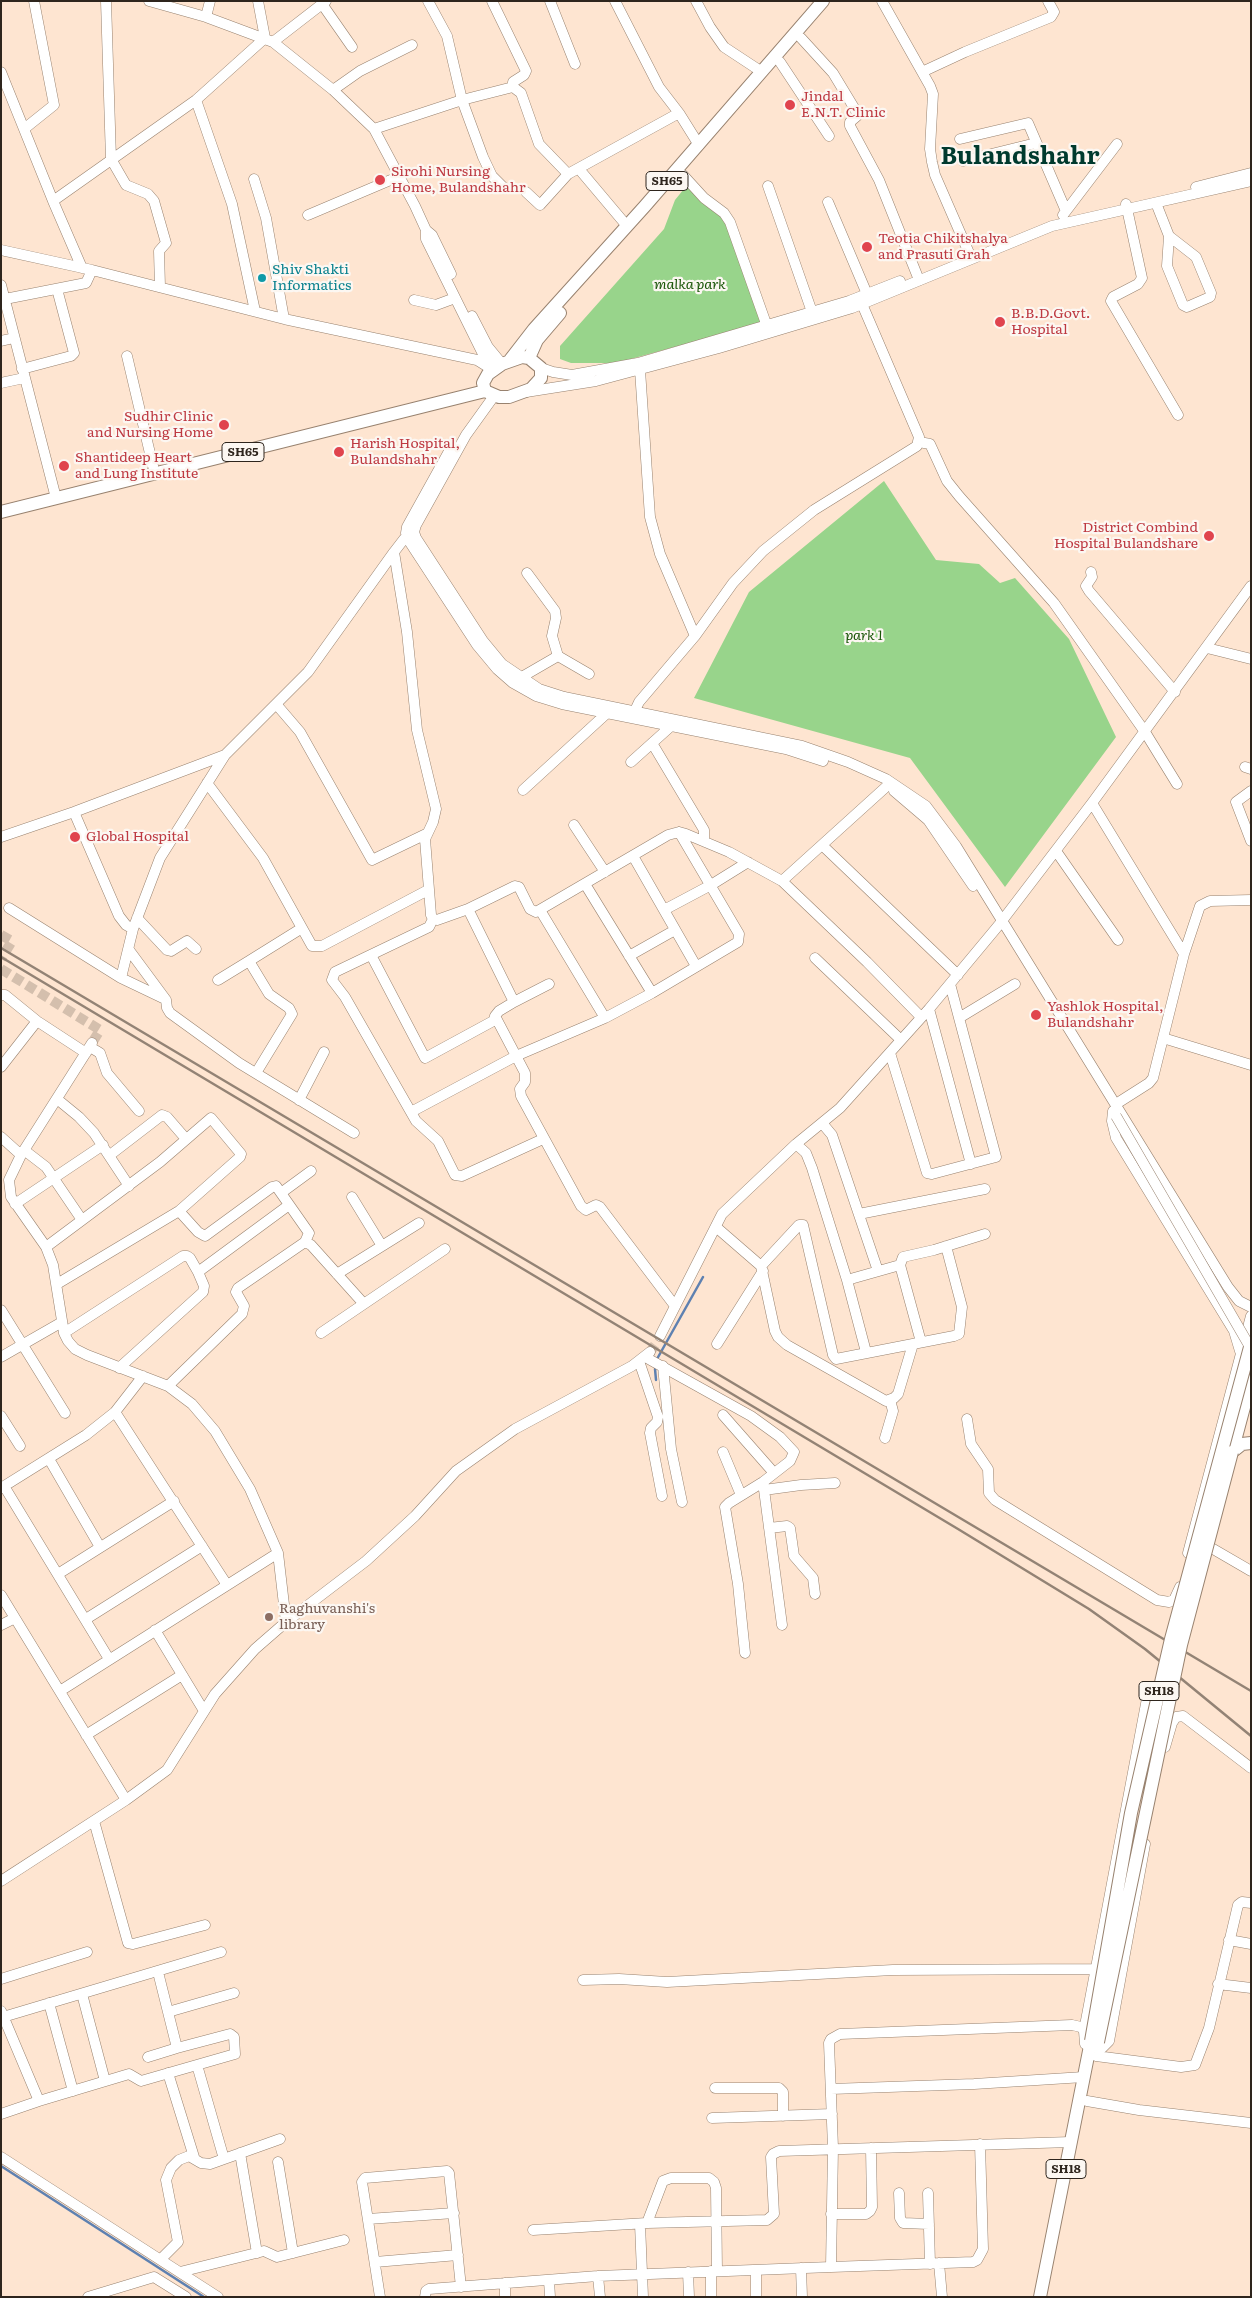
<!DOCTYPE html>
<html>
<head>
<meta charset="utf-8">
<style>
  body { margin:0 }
  #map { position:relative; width:1252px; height:2298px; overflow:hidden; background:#fee5d1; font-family:Literata,serif }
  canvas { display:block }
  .frame { position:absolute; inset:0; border:2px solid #2e251d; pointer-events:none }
</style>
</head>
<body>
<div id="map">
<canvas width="1252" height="2298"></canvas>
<div class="frame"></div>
</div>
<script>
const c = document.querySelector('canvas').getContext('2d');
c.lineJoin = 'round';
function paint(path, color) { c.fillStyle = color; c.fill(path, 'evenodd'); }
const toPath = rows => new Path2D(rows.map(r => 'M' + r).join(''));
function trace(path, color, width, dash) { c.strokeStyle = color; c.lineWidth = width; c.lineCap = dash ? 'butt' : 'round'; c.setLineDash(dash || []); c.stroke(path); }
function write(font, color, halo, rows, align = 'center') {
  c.font = font + ' Literata,serif'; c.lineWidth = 4.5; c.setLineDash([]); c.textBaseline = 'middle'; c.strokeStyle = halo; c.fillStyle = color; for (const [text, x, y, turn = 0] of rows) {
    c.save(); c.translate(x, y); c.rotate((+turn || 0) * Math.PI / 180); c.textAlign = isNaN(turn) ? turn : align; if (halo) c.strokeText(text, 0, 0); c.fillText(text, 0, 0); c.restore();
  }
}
paint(toPath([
  [692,179,733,230,770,321,616,363,571,363,560,359,560,346,664,229,675,200],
  [884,481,936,560,979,564,1000,583,1015,578,1069,639,1116,737,1005,887,910,758,694,698,749,592]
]), '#98d48b');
trace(toPath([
  [657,1359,703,1277],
  [655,1369,656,1380],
  [1,2166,204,2297]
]), '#5e81b1', 2.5);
trace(toPath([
  [1,935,12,941,1,959],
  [1,969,100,1030,92,1043],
  [650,1352,655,1345]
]), '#d4bfad', 10, [10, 5]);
const minor = toPath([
  [106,1,111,159,126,185,148,194,154,201,166,243,159,251,160,287],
  [149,1,206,17,273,42,333,90,374,129,415,206,426,230,426,239,482,352,496,368],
  [428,1,447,36,462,100,483,157,492,176,503,187],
  [492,1,526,71,524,75,513,82,513,87],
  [550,1,575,64],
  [615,1,659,87,679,113,699,145],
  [696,1,710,27,724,47,762,72],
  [882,1,930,86,933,94,930,149,932,162,935,175,969,253],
  [322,4,352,47],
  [206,17,210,1],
  [801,38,833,73,856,111,857,116,850,122,850,126,879,180,917,275],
  [273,42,326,1],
  [780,62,829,136],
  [1,72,53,201],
  [922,72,965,52,1051,17,1054,12,1048,1],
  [333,90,360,71,412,45],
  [196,100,232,204,255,311],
  [24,129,54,105,34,1],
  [374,129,462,100,513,87,521,93,539,144,568,174,679,113],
  [960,139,1028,123,1066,211],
  [963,161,1036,143],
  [579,169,627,226],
  [683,175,704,198,724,213,730,222,769,332],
  [254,179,266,218,284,319],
  [768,186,812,312],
  [1196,187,1251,173],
  [526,192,540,205,568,174],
  [828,202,867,294],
  [1156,203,1169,236,1167,266,1183,305,1187,307,1210,297,1211,293,1196,257,1169,236],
  [1126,204,1142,278,1138,284,1113,297,1111,301,1178,415],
  [308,215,400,176],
  [1063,215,1117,144],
  [426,230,432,235,451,274],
  [1,250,92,270,284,319,477,360,493,370],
  [82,268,53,201,196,100,265,38,258,1],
  [1,285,56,498],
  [5,299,86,283,92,270],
  [414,300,436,305,455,298],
  [472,316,488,347,502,364],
  [1,341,14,338],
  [127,356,153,466],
  [541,368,553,372,572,375,638,363,849,301,900,281],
  [22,369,71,356,74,353,57,289],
  [640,370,650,517,660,554,695,636],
  [1,383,24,378],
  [526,392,596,381,719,348,852,308,1052,226,1251,181],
  [494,396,466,435,416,525,414,532,416,538,483,641,502,664,539,689,564,697,802,746,848,762,886,779,926,806,956,846,1228,1287,1239,1301,1251,1307],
  [919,442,930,444,947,481,959,496,1054,603,1145,732,1177,784],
  [452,446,407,527,406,533,409,541,477,645,497,669,513,683,536,696,562,704,786,749,823,761],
  [394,552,407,632,417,730,436,809,433,822,425,839,431,915,433,919,437,920,468,909],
  [1091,572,1092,577,1086,586,1089,591,1175,692],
  [1207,648,1251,659],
  [558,656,589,674],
  [520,678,558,656,552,636,556,618,555,611,527,573],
  [276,704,300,732,372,860,426,834],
  [632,717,639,702,695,636,733,583,763,551,814,510,917,446,919,437,862,304],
  [652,743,704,830,704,841],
  [631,762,670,727],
  [1245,767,1251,769],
  [207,783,263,858,312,946,322,946,428,890],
  [523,790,606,714],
  [894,791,928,820,973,886],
  [1251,791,1236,802,1251,841],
  [1092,803,1184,954],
  [74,812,119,916,126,925,133,929],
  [574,825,605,872],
  [1,837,74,812,225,755],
  [822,845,958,975],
  [1056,851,1118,940],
  [633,856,696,966],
  [782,881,887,786],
  [585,884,652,993],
  [9,908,121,978,165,999],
  [540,910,605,1018],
  [664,910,711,885,748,862],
  [137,918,167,950,171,951,187,941,196,949],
  [433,919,429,927,335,972,332,980,345,997,416,1121,438,1141,455,1175,462,1176,543,1139],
  [129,950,166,1000,167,1008,170,1013,239,1063,354,1133],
  [371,955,425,1058,495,1020],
  [629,956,675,930],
  [815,958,901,1040],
  [121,978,133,929,160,858,225,755,308,672,394,552,404,539,411,534],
  [218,980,249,961],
  [1,995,5,995,37,1021,86,1053],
  [514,1002,549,984],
  [929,1009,971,1164],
  [959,1018,1015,984],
  [1163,1038,1184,954,1200,906,1210,901,1251,900],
  [92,1043,21,1155,9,1180,11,1197,46,1247,53,1265,64,1333,68,1341,75,1349,87,1355,168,1386,192,1404,215,1431,250,1489,278,1553,286,1622],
  [90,1047,100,1053,107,1073,139,1111],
  [890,1053,927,1173,932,1174,996,1157,950,984],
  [1,1067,37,1021],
  [256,1073,292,1014,289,1008,269,994,249,961,302,928],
  [57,1099,79,1117,94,1133,129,1186],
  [299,1100,324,1052],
  [1116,1104,1149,1083,1153,1078,1163,1038,1251,1065],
  [1113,1111,1112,1121,1116,1138,1234,1331,1240,1351],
  [411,1112,516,1056,605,1018,652,993,738,942,739,934,679,832],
  [822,1123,832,1135,878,1271],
  [1,1137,21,1155],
  [796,1144,806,1153,812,1168,847,1280,866,1352],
  [24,1150,46,1167,82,1220],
  [110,1155,162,1115,167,1117,186,1139],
  [281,1193,311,1171],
  [352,1197,382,1246],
  [15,1204,103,1145],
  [179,1211,198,1232,205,1236,272,1187,276,1186,309,1233,305,1242],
  [859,1214,985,1189],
  [716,1227,761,1266,775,1331,778,1337,787,1345,886,1401,894,1398,898,1394,913,1344],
  [46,1247,160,1162,211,1118,241,1154,240,1157,179,1211,57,1284],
  [900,1265,921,1342],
  [761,1266,799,1225,803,1225,833,1355,836,1359,954,1336,959,1334,962,1307,946,1246],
  [337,1274,419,1223],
  [847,1280,900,1265,903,1257,934,1250,985,1234],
  [675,1306,600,1207,596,1205,586,1210,581,1206,521,1096,520,1089,525,1082,525,1073,495,1016,499,1011,514,1002,468,909,515,886,519,887,530,909,536,912,668,835,679,832,686,834,729,852,782,881,867,962,921,1017],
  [1,1310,65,1413],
  [64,1333,183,1256,187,1256,190,1258,198,1272],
  [321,1333,445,1249],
  [660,1336,722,1214,796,1144,840,1108,929,1009,998,926,1092,803,1251,586],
  [717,1344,763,1271],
  [1,1357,62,1322],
  [645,1357,751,1416,780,1437,794,1452,790,1461,763,1482,729,1503,725,1507,738,1584,745,1653],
  [639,1361,658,1417,657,1422,651,1428,650,1433,662,1496],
  [663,1366,671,1449,682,1502],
  [119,1368,203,1292,204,1286,198,1272,289,1205],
  [168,1386,242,1314,244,1306,236,1292,238,1288,305,1242,311,1245,364,1304],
  [115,1412,227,1585],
  [723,1415,774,1473],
  [1,1416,20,1446],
  [967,1419,971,1444,988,1469,989,1493,995,1500,1157,1600,1169,1602,1174,1600,1180,1587],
  [885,1438,893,1411,890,1400],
  [723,1452,741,1495],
  [49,1459,100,1547],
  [763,1482,782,1625],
  [4,1486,109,1659],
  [1,1488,86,1435,115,1412,143,1376],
  [764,1490,801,1485,835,1483],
  [769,1528,787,1526,790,1528,794,1556,813,1578,815,1594],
  [1208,1546,1251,1571],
  [1188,1553,1251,1316],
  [58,1574,174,1501],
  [1,1595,126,1800],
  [86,1619,202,1546],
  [1,1625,15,1618],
  [155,1630,204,1711],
  [60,1691,278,1553],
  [86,1735,182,1675],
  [1165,1747,1172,1723,1176,1717,1183,1716,1251,1768],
  [94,1821,128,1943,133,1944,205,1925],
  [1,1881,126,1800,167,1770,215,1694,255,1649,286,1622,366,1561,415,1516,456,1471,515,1429,632,1366,650,1352],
  [1229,1940,1251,1944],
  [1,1979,87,1952],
  [583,1980,619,1979,667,1982,893,1970,1095,1969],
  [1218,1984,1251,1988],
  [82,1994,105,2081],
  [49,2003,73,2091],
  [1,2011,39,2101,129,2074,141,2081,235,2054,234,2037,230,2034,177,2048,158,1972],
  [168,2012,234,1993],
  [3,2017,221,1952],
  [1084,2031,1149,1688],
  [1096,2056,1181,2067,1195,2065,1209,2028,1238,1905,1242,1902,1251,1903],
  [148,2057,177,2048],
  [197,2065,224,2159],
  [168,2073,194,2157],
  [715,2088,779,2088,783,2092,783,2116],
  [831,2089,974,2084,1084,2077],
  [1087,2101,1139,2110,1251,2123],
  [1,2114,39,2101],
  [712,2118,832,2114],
  [980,2144,983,2249,977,2260,973,2262,831,2267,833,2148,829,2043,831,2039,840,2034,1072,2025,1081,2027,1084,2031,1085,2044,1090,2047,1102,2048,1109,2041,1145,1844],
  [240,2153,257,2253],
  [1,2157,218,2297],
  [278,2162,293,2253],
  [899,2193,900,2218,903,2223,929,2224],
  [928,2193,930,2264],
  [831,2214,866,2214,870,2211,872,2207,871,2148],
  [368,2219,454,2213],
  [647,2223,663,2181,671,2178,709,2178,714,2182,716,2188,717,2271],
  [640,2224,643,2297],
  [533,2230,647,2223,767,2220,774,2214,771,2157,773,2154,779,2151,1071,2142],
  [161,2259,178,2242,166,2180,171,2168,179,2160,189,2156,201,2163,210,2164,280,2139],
  [375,2262,458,2255],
  [939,2263,942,2297],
  [801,2268,802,2297],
  [711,2271,711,2297],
  [180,2272,264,2251,277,2257,344,2240],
  [688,2272,689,2297],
  [598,2276,600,2297],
  [549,2280,550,2297],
  [88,2297,154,2277,186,2297],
  [380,2297,362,2182,365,2178,447,2171,449,2173,461,2287],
  [425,2297,426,2291,429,2289,598,2276,831,2267],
  [505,2297,505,2283],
  [756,2297,756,2270]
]);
const major = toPath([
  [522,357,529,358,541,368,541,378,531,389,509,397,499,397,485,391,483,383,488,374,502,364,522,357],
  [529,358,537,340,560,313],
  [510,360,534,329,645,206,823,1],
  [1,512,485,391],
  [1232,1452,1251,1381],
  [1232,1452,1242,1444,1251,1443],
  [1040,2297,1091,2041]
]);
trace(minor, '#98826f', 11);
trace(major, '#98826f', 14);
trace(minor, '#fff', 10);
trace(major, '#fff', 12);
trace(toPath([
  [1,948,1251,1691],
  [1,957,958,1529,1089,1609,1145,1649,1251,1736]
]), '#938375', 2.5);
const minorBridge = toPath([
  [1116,1116,1250,1347]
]);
const majorBridge = toPath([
  [1091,2041,1131,1813,1171,1639,1250,1347],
  [1098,2042,1181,1645,1232,1452]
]);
trace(minorBridge, '#98826f', 11, []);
trace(majorBridge, '#98826f', 14, []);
trace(minorBridge, '#fff', 10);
trace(majorBridge, '#fff', 12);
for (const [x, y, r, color] of [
  [790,105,6,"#e0444e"],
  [380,180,6,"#e0444e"],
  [867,247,6,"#e0444e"],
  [262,278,5,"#0f9aa8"],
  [1000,322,6,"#e0444e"],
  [224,425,6,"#e0444e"],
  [339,452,6,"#e0444e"],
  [64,466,6,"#e0444e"],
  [1209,536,6,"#e0444e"],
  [75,837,6,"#e0444e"],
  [1036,1015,6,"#e0444e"],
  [269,1617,5,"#8d6e63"]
]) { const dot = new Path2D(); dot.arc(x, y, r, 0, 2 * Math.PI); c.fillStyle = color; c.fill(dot); trace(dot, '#fcf7f2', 2); }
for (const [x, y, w] of [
  [667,181,42],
  [243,452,42],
  [1159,1691,40],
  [1066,2169,40]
]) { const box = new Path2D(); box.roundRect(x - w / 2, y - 9.5, w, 19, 4); c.fillStyle = '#fcf7f2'; c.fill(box); trace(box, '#2e251d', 1); }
write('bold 12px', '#2e251d', null, [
  ["SH65",667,181],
  ["SH65",243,452],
  ["SH18",1159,1691],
  ["SH18",1066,2169]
]);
write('14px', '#be3a42', '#fcf7f2', [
  ["Jindal",801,97],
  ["E.N.T. Clinic",801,113],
  ["Sirohi Nursing",391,172],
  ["Home, Bulandshahr",391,188],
  ["Teotia Chikitshalya",878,239],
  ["and Prasuti Grah",878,255],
  ["B.B.D.Govt.",1011,314],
  ["Hospital",1011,330],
  ["Sudhir Clinic",213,417,"right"],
  ["and Nursing Home",213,433,"right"],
  ["Harish Hospital,",350,444],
  ["Bulandshahr",350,460],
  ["Shantideep Heart",75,458],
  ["and Lung Institute",75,474],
  ["District Combind",1198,528,"right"],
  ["Hospital Bulandshare",1198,544,"right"],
  ["Global Hospital",86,837],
  ["Yashlok Hospital,",1047,1007],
  ["Bulandshahr",1047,1023]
], 'left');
write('14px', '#0d838f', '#fcf7f2', [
  ["Shiv Shakti",272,270],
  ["Informatics",272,286]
], 'left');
write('italic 14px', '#1a5608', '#fcf7f2', [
  ["malka park",690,285],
  ["park 1",864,636]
]);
write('14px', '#785e54', '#fcf7f2', [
  ["Raghuvanshi's",279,1609],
  ["library",279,1625]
], 'left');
write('bold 24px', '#003a2e', '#fcf7f2', [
  ["Bulandshahr",1020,157]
]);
</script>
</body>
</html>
